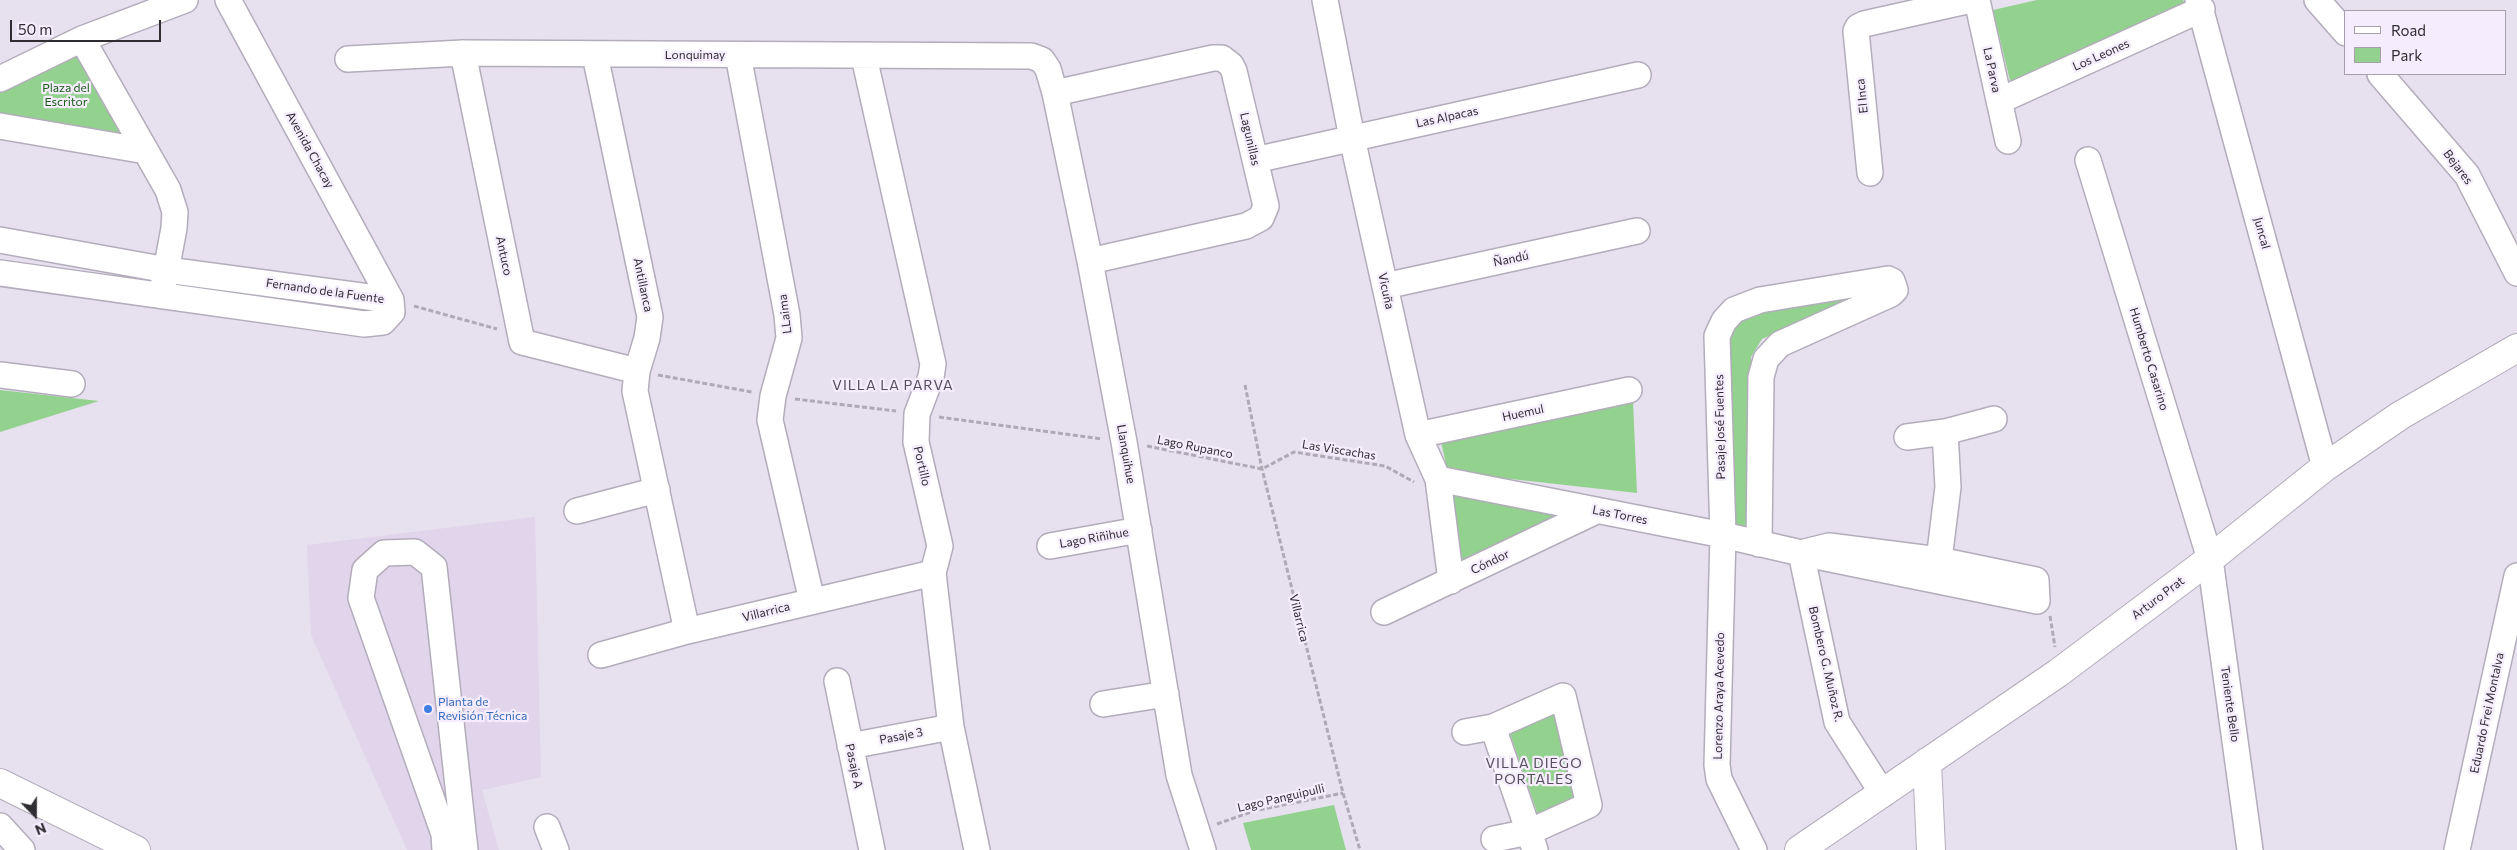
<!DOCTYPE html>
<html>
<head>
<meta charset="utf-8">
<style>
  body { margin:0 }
  #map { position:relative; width:2517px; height:850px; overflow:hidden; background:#e7e0ef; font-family:Commissioner,sans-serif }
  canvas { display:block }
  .legend { position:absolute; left:2344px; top:10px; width:162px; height:65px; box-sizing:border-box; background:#f5edfd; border:1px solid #a6a0ac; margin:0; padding:6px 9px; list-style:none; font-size:15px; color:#2f2c32 }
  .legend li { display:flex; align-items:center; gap:10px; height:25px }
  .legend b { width:25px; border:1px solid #a6a0ac }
  .north { position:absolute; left:10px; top:790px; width:50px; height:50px; -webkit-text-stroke:4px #f5edfd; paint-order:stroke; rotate:158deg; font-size:14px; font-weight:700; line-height:20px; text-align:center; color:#2f2c32 }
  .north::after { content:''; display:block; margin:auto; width:18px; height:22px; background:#2f2c32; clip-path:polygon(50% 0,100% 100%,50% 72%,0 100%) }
  .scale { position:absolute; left:10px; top:20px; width:151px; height:22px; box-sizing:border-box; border:2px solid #2f2c32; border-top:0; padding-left:6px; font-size:15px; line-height:18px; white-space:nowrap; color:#2f2c32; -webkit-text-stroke:4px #f5edfd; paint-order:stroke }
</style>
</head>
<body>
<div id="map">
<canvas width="2517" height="850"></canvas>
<ul class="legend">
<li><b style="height:6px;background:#fff"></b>Road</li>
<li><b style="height:14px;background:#93d18e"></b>Park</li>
</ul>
<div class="north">N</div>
<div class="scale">50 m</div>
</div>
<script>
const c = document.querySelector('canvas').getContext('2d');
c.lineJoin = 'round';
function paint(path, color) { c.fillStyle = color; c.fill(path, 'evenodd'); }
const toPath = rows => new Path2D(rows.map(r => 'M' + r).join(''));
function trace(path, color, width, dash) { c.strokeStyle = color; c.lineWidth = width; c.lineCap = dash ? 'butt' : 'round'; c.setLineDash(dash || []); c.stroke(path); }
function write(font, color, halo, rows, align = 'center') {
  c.font = font + ' Commissioner,sans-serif'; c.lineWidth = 4.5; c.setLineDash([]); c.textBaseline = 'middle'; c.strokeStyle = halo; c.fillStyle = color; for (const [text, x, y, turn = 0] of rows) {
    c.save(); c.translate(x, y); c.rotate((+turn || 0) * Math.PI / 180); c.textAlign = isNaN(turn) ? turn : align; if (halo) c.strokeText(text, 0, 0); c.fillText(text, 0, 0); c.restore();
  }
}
paint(toPath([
  [535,517,541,777,482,790,499,850,407,850,311,635,307,545]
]), '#e0d5eb');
paint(toPath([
  [2037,0,2183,0,2186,6,2011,85,1993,10],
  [82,47,138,145,0,121,0,85],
  [1874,291,1762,339,1751,357,1753,530,1729,530,1727,338,1736,324,1758,310],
  [0,390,99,401,0,432],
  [1633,401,1637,493,1448,472,1440,438],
  [1444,494,1566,515,1462,568],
  [1560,705,1580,800,1538,815,1508,728],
  [1334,805,1346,850,1251,850,1243,823]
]), '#93d18e');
const minor = toPath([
  [1325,0,1352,138,1418,435,1438,479,1451,581],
  [1977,0,2008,141],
  [2198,0,2325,467],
  [2317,0,2346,33],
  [82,39,168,190,175,212,174,228,163,287],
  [463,53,522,342,637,371],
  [595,55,650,317,647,338,637,371,635,391,687,631],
  [738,55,787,315,789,338,773,396,770,420,812,601],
  [864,57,933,364,931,377,917,414,916,442,940,546,933,573,951,727,977,850],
  [348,59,463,53,1031,56,1042,60,1048,69,1055,93,1090,261,1124,442,1179,775,1203,850],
  [2380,74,2467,175,2517,273],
  [0,79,82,39,185,0],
  [1055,93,1213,58,1222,58,1231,65,1234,71,1266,206,1261,218,1246,226,1090,261],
  [1999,101,2202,9],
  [0,126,146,151],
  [1255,160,1638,75],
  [2088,160,2210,559,2250,850],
  [1870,173,1856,31,1858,27,1864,24,1971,0],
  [0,240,167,270,391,300],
  [0,273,364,324,383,322,392,312,391,300,228,0],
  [1385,286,1637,231],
  [0,375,72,384],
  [1418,435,1629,390],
  [1907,437,1945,432,1994,419],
  [1438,479,1723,535,1801,553,2037,601,2036,580,1939,560,1829,546,1801,553],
  [577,511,657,490],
  [1050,546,1139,530],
  [1801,553,1837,722,1883,794],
  [1937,576,1948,487,1945,432],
  [1384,612,1596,511],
  [601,655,687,631,933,573],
  [837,681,872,850],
  [1103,704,1166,694],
  [1493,727,1535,850],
  [1465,732,1493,727,1563,696,1589,805,1529,832,1494,839],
  [850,746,951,727],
  [0,826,22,850],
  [547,827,556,850],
  [445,850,444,834,361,598,365,570,384,553,415,552,434,567,465,850],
  [1754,850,1719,779,1717,765,1723,535,1717,336,1724,321,1734,310,1760,300,1888,279,1892,281,1895,290,1891,294,1780,344,1766,359,1761,377,1759,544],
  [2457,850,2517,576]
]);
const major = toPath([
  [1927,762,1931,850],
  [0,783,136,850],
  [1799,850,2058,673,2210,559,2325,467,2401,415,2517,348]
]);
trace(minor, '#b3acbb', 28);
trace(major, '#b3acbb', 30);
trace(toPath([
  [414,306,497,329],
  [658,375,752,392],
  [1245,385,1262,469,1343,793,1360,850],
  [795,399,896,411],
  [939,417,1102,439],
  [1147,446,1262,469,1294,452,1385,466,1414,482],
  [2050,616,2055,647],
  [1217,824,1254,811,1343,793]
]), '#afa9b5', 3, [5, 2.5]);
trace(minor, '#fff', 25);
trace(major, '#fff', 28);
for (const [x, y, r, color] of [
  [428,709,5,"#3f7fe0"]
]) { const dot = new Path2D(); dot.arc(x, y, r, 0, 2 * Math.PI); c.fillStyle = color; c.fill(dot); trace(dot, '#f5edfd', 2); }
write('12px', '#2f2c32', '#f5edfd', [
  ["Lonquimay",695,55],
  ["Los Leones",2101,55,-24],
  ["La Parva",1992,70,78],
  ["El Inca",1862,96,-96],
  ["Las Alpacas",1447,117,-12],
  ["Lagunillas",1250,139,77],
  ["Avenida Chacay",310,150,61],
  ["Bejares",2458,167,53],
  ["Juncal",2262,233,75],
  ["Antuco",504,256,78],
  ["Ñandú",1511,259,-12],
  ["Antillanca",643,285,78],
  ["Fernando de la Fuente",325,291,8],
  ["Vicuña",1386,291,78],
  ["LLaima",785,314,-97],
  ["Humberto Casarino",2149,359,73],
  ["Huemul",1523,413,-12],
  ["Pasaje José Fuentes",1720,427,-91],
  ["Lago Rupanco",1195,447,11],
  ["Las Viscachas",1339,450,9],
  ["Llanquihue",1126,454,80],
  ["Portillo",922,466,77],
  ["Las Torres",1620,515,11],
  ["Lago Riñihue",1094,538,-10],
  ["Cóndor",1490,562,-26],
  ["Arturo Prat",2158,598,-37],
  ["Villarrica",766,612,-14],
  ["Villarrica",1299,618,76],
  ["Bombero G. Muñoz R.",1826,664,77],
  ["Lorenzo Araya Acevedo",1719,696,-89],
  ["Teniente Bello",2230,704,82],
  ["Eduardo Frei Montalva",2487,713,-78],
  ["Pasaje 3",901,736,-11],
  ["Pasaje A",854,766,78],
  ["Lago Panguipulli",1281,798,-13]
]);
write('12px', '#195b17', '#f5edfd', [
  ["Plaza del",66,88],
  ["Escritor",66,102]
]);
write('12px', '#366cbe', '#f5edfd', [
  ["Planta de",438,702],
  ["Revisión Técnica",438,716]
], 'left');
c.letterSpacing = '1px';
write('14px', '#554f5b', '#f5edfd', [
  ["VILLA LA PARVA",893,385],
  ["VILLA DIEGO",1534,763],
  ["PORTALES",1534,779]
]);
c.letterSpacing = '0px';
</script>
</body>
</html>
